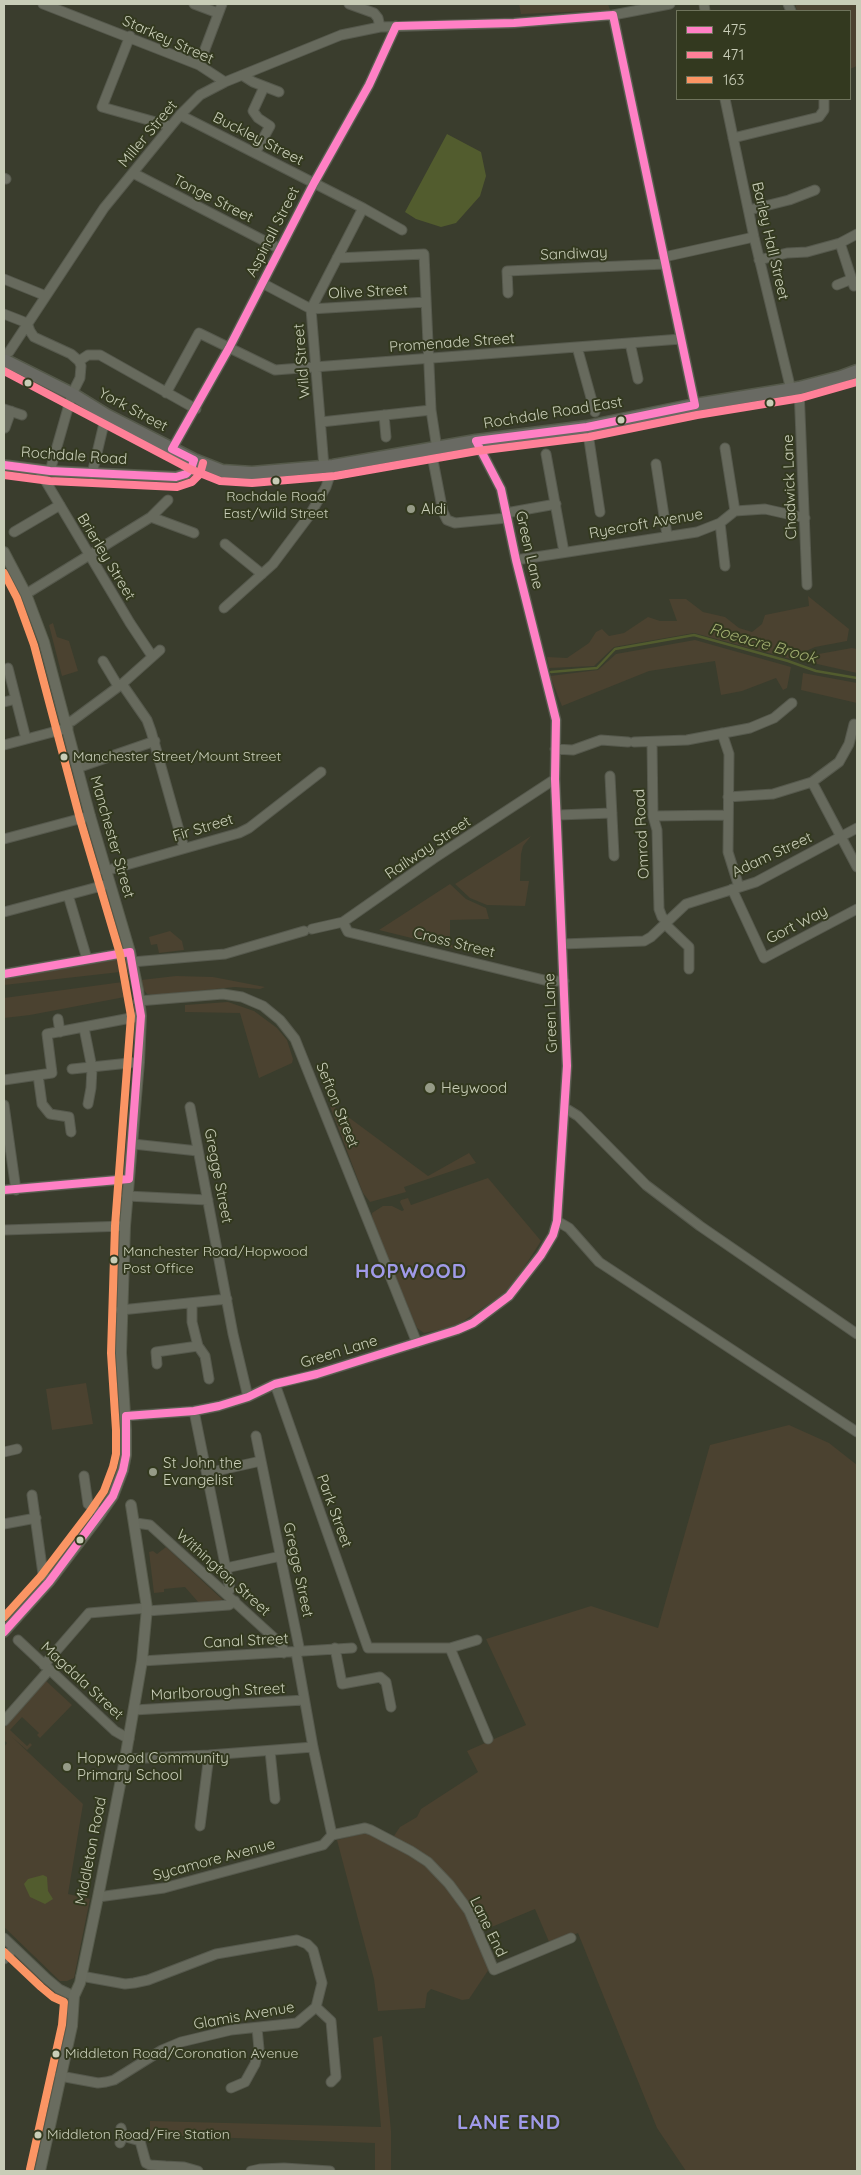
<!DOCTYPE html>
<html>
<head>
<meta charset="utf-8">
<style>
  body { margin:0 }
  #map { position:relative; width:861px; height:2175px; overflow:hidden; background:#3a3d2d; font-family:Quicksand,sans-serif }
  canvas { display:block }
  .frame { position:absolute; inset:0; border:5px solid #c8cdb7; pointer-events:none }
  .legend { position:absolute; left:676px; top:10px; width:175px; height:90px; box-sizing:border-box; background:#33391f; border:1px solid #6f745c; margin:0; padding:6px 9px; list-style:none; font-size:15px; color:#c8cdb7 }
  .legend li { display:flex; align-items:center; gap:10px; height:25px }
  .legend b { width:25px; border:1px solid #6f745c }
</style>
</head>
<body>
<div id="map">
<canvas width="861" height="2175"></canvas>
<div class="frame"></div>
<ul class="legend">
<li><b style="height:6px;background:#ff80c5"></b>475</li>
<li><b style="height:6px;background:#ff8098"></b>471</li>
<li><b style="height:6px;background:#fb9564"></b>163</li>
</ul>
</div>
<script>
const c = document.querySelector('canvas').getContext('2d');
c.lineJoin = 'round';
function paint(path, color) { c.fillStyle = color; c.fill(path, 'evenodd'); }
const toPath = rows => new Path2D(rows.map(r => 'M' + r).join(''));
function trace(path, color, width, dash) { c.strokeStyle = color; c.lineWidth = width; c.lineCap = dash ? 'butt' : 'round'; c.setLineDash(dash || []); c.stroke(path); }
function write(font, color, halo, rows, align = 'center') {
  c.font = font + ' Quicksand,sans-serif'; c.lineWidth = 4; c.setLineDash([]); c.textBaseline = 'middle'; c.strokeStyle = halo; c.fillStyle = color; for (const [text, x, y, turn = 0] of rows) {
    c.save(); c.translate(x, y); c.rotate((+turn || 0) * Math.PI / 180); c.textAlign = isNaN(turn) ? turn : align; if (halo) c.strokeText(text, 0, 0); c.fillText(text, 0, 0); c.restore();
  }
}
paint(toPath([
  [519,4,608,4,610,10,521,14],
  [795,4,857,4,857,66,850,69,850,11,797,11],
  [808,596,849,629,847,641,815,647,804,652,795,660,694,633,614,647,594,666,549,668,547,657,567,658,589,643,596,632,602,629,609,636,624,633,648,617,660,621,677,621,669,599,686,599,703,612,725,617,739,628,752,632,762,624,765,615,809,606],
  [53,623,57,637,69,641,78,671,62,676,49,625],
  [695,640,791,667,787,688,783,690,776,678,742,691,721,695,715,661,649,671,562,706,550,676,598,670,616,654],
  [852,648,857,649,857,673,804,661,813,655],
  [803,673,857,683,857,703,801,690],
  [531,836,523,846,521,854,520,881,529,881,525,906,487,905,470,898,455,884],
  [450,884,466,899,486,908,489,919,450,920,450,945,457,945,456,949,379,930],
  [170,931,182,941,184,950,159,953,157,944,151,945,149,937],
  [120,959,125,959,129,971,4,985,4,978],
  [176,976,213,977,265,987,260,989,235,987,154,995,147,994,143,989,141,980],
  [130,981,130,996,30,1015,4,1018,4,998],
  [228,1002,254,1011,277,1028,287,1040,293,1059,292,1063,259,1078,240,1013,185,1012,185,1005],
  [332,1105,428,1176,469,1153,476,1163,404,1187,406,1192,370,1202,363,1193,330,1106],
  [488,1178,541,1241,516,1280,502,1295,456,1326,424,1333,417,1328,373,1224,372,1213,383,1206,392,1206,402,1211,404,1210,400,1202,401,1200,408,1198,411,1205],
  [86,1383,93,1424,52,1430,46,1389],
  [789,1425,829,1443,857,1465,857,2171,686,2171,657,2128,578,1933,550,1944,535,1909,482,1931,458,1891,426,1855,394,1836,400,1827,417,1817,421,1809,478,1772,467,1751,526,1725,486,1639,591,1606,658,1628,710,1445],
  [166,1547,224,1601,199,1603,185,1587,164,1589,164,1592,154,1593,149,1552,153,1551,157,1554],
  [46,1681,72,1705,40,1738,37,1735,39,1733,22,1717,10,1730,27,1746,30,1743,32,1745,27,1750,12,1737,83,1804,68,1894,90,1899,74,1978,67,1981,60,1981,4,1927,4,1747,7,1743,4,1740,4,1728],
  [365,1833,373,1834,414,1856,430,1868,466,1910,489,1969,469,1999,462,2000,431,1989,427,1993,425,2008,378,2011,374,1979,337,1840],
  [382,2036,391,2131,391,2171,375,2171,375,2143,150,2135,150,2121,381,2127,373,2038]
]), '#4b4230');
paint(toPath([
  [447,134,481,152,486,176,480,196,456,223,441,227,416,219,405,212],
  [43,1875,47,1877,48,1891,53,1899,45,1904,30,1897,24,1884,28,1879]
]), '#525c2e');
trace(toPath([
  [551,672,597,668,615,649,694,635,788,661,816,671,857,678]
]), '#525c2e', 2.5);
const minor = toPath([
  [43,4,199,65,225,82],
  [194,4,218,13],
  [349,4,374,13,378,18,380,27],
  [704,4,705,11],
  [788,4,791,11],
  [613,15,695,405],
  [130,36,102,107,170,126],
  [199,65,222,4],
  [242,75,253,82,279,92],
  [725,99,754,237,791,390],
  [180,115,363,208,402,230],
  [733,138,819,117,824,110,824,99],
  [255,153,270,126,258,118,253,111,264,87],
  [133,173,280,249],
  [4,178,6,179],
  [749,210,789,200,815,190],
  [840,243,854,286],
  [664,257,754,237],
  [337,258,424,254,431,410,437,449],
  [759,260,787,253,807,252,840,243,857,234],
  [4,279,46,296],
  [262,283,311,309,426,302],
  [837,285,852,279],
  [508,293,507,271,665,264],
  [4,314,27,323,30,331,34,337,71,354,79,361],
  [630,343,638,379],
  [577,347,595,412],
  [9,352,104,208,180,115,200,95,225,82,341,35,380,27,514,23,613,15,670,4],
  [79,361,88,355,100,355,196,409],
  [799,388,807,585],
  [166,393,199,333,275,370,681,339],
  [4,409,22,415],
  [384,415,386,437],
  [321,422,431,410],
  [587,427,600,512],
  [5,428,11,411],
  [725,448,735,511],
  [172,449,229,348,314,183,369,85,396,26],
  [431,450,443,512,447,520,455,523,507,518],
  [546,454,564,552],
  [656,464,667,535],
  [324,467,311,309,363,208],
  [39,470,130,623,152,656],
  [50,471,72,394,80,378,81,366,79,361],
  [92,474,106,415],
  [506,513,556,504],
  [151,517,194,533],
  [720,523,725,566],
  [14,532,60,505],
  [225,544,262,574],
  [516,560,697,532,720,523,735,511,765,509,805,518],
  [26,594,151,517,168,500],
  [224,608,273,564,309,516,326,487,333,466],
  [103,661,118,686],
  [8,668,26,739],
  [122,684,147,720,151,731,184,848],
  [4,702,16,699],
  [66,722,72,721,122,684,160,650],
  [722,733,729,754,728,852,739,887],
  [634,742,687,740,750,728,774,718,792,703],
  [652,742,653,816,657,830,659,909,662,917,667,921],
  [4,745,68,728],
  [555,749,573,750,601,740,628,742],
  [77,768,155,741],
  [610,776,614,856],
  [812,782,857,867],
  [728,797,773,794,812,782,839,762,849,744,854,724,857,725],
  [558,815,612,813],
  [653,816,727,815],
  [4,839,90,816],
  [105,871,239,833,249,828,321,772],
  [732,889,764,958,857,909],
  [68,895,87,959],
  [4,912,109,884],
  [343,922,348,932,548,981,564,981],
  [665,924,689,947,689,969],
  [312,929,343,922,433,859,555,779],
  [562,944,644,941,651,937,686,904,756,882,857,828],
  [132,962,225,954,304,931],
  [4,974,130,952],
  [138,1001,223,994,242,997,263,1006,280,1020,295,1039,417,1343],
  [58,1019,60,1032],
  [84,1028,92,1068,91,1088,88,1104],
  [72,1069,139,1062],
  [38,1075,42,1104,50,1114,69,1117,71,1132],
  [4,1080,52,1073,47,1034,141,1016],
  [4,1105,16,1190],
  [190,1107,233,1334,248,1397],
  [565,1108,578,1116,646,1185,700,1226,857,1334],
  [133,1144,198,1151],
  [4,1190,129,1179],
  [127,1196,208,1200],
  [557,1221,569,1228,599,1262,857,1432],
  [4,1230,125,1226],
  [192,1304,192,1322,198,1346,205,1356,209,1379],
  [121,1310,227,1299],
  [157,1364,156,1352,198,1346],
  [275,1384,368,1648,450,1648,477,1640],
  [194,1411,230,1589,227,1593],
  [126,1416,194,1411,219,1406,248,1397,275,1384,317,1374,457,1330,473,1323,509,1296,541,1255,553,1235,557,1221,567,1066,555,779,556,720,516,560,501,489,476,441],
  [256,1436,300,1652],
  [4,1452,17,1449],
  [207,1473,261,1461],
  [84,1476,88,1504,101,1514],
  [32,1495,43,1574,49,1582],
  [136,1523,150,1525,282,1645,284,1653],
  [4,1524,36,1518],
  [226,1568,281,1556],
  [147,1611,229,1605,235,1601],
  [18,1640,115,1731,129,1739],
  [335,1648,342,1684,380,1677,386,1682,391,1707],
  [450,1648,488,1739],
  [296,1652,313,1747,332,1835],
  [142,1661,352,1648],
  [44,1665,89,1613,147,1608],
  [134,1710,304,1700],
  [4,1721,49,1670],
  [270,1751,275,1799],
  [125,1759,209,1755,313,1747],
  [200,1826,209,1755],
  [332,1835,365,1828,371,1830,411,1851,428,1862,449,1884,469,1911,494,1970,571,1938],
  [98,1897,164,1888,323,1845,332,1835],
  [4,1938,47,1979,59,1989,74,1996],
  [4,1959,14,1948],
  [316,2007,331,2021,336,2077,331,2082],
  [60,2076,98,2083,106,2082,114,2080,162,2050,181,2042,231,2030,297,2023,316,2007,322,1983,313,1950,307,1944,297,1940,216,1954,148,1980,134,1983,125,1984,81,1976],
  [231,2088,245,2082,255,2064,259,2049,257,2028],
  [123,2136,140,2141,146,2163,150,2165,165,2166],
  [120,2143,123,2136,121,2128],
  [164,2171,165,2166,184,2167,198,2171],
  [251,2171,260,2169,284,2168,330,2171]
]);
const major = toPath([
  [4,465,50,471,176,477,186,474,191,469,194,460],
  [4,552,26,594,44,642,90,816,130,952,138,990,141,1016,139,1062,125,1226,121,1353,126,1430,126,1455,123,1470,113,1496,97,1519,49,1582,4,1632],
  [40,2171,72,2026,74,1996,80,1983,98,1897,125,1759,142,1661,147,1608,131,1505]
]);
const highway = toPath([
  [4,360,72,394,106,415,194,460,222,471,252,473,333,466,476,441,587,427,695,405,799,388,841,377,857,371]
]);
trace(minor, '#56594d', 11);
trace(major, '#565a4b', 12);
trace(highway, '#55594a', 15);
trace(minor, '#676a5d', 9);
trace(major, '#696c5f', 10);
trace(highway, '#696a63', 12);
trace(toPath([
  [4,465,50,471,176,477,186,474,191,469,194,460,172,449,229,348,314,183,369,85,396,26,514,23,613,15,695,405,587,427,476,441,501,489,516,560,556,720,555,779,567,1066,557,1221,553,1235,541,1255,509,1296,473,1323,457,1330,317,1374,275,1384,248,1397,219,1406,194,1411,126,1416,126,1455,123,1470,113,1496,49,1582,4,1632],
  [4,974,130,952,141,1016,129,1179,4,1190]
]), '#ff80c5', 8);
trace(toPath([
  [4,371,190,469,220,481,252,483,335,476,477,451,589,437,697,415,801,398,857,382],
  [4,475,50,481,177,487,192,482,200,474,203,463]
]), '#ff8098', 8);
trace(toPath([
  [4,573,17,598,34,645,80,819,120,954,131,1016,115,1226,111,1353,116,1430,116,1454,113,1467,104,1491,89,1513,41,1576,4,1617],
  [4,1952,41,1987,53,1997,64,2002,62,2025,30,2169]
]), '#fb9564', 8);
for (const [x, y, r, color] of [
  [28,383,4.5,"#c8cdb7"],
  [770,403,4.5,"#c8cdb7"],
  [621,420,4.5,"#c8cdb7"],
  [276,481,4.5,"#c8cdb7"],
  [411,509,5,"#969b87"],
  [64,757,4.5,"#c8cdb7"],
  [430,1088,6,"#969b87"],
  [114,1260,4.5,"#c8cdb7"],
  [153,1472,5,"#969b87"],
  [80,1540,4.5,"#c8cdb7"],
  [67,1767,5,"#969b87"],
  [56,2054,4.5,"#c8cdb7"],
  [38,2135,4.5,"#c8cdb7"]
]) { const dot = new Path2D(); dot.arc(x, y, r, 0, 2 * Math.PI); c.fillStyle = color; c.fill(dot); trace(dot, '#33391f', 2); }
write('14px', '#c8cdb7', '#33391f', [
  ["Rochdale Road",276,497,"center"],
  ["East/Wild Street",276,514,"center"],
  ["Manchester Street/Mount Street",73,757],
  ["Manchester Road/Hopwood",123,1252],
  ["Post Office",123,1269],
  ["Middleton Road/Coronation Avenue",65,2054],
  ["Middleton Road/Fire Station",47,2135]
], 'left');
write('15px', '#c8cdb7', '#33391f', [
  ["Starkey Street",168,40,24],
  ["Miller Street",148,134,-50],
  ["Buckley Street",258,139,27],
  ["Tonge Street",213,199,27],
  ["Aspinall Street",273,232,-63],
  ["Barley Hall Street",770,241,77],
  ["Sandiway",574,254,-2],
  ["Olive Street",368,292,-3],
  ["Promenade Street",452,343,-4],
  ["Wild Street",302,361,-95],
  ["York Street",133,410,28],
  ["Rochdale Road East",553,413,-9],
  ["Rochdale Road",74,456,4],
  ["Chadwick Lane",790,487,-92],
  ["Ryecroft Avenue",646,524,-10],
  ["Green Lane",529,550,77],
  ["Brierley Street",106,557,59],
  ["Fir Street",203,828,-17],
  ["Omrod Road",642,834,-93],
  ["Manchester Street",112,837,74],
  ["Railway Street",428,848,-34],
  ["Adam Street",772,855,-25],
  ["Gort Way",797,925,-27],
  ["Cross Street",454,943,14],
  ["Green Lane",551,1013,-92],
  ["Sefton Street",337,1105,68],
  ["Gregge Street",218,1176,79],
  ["Green Lane",339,1352,-17],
  ["Park Street",334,1511,70],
  ["Gregge Street",298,1570,78],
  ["Withington Street",223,1573,42],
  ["Canal Street",246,1641,-3],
  ["Magdala Street",82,1681,43],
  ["Marlborough Street",218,1692,-3],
  ["Middleton Road",91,1851,-79],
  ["Sycamore Avenue",214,1860,-15],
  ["Lane End",488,1927,64],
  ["Glamis Avenue",244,2016,-10]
]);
write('15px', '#c8cdb7', '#33391f', [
  ["Aldi",421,509],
  ["Heywood",441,1088],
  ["St John the",163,1463],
  ["Evangelist",163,1480],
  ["Hopwood Community",77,1758],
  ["Primary School",77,1775]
], 'left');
write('italic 16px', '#a0ad6f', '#33391f', [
  ["Roeacre Brook",763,644,16]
]);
c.letterSpacing = '1px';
write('bold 20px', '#a09ae8', '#33391f', [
  ["HOPWOOD",411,1272],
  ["LANE END",509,2123]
]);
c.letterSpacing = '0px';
</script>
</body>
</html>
